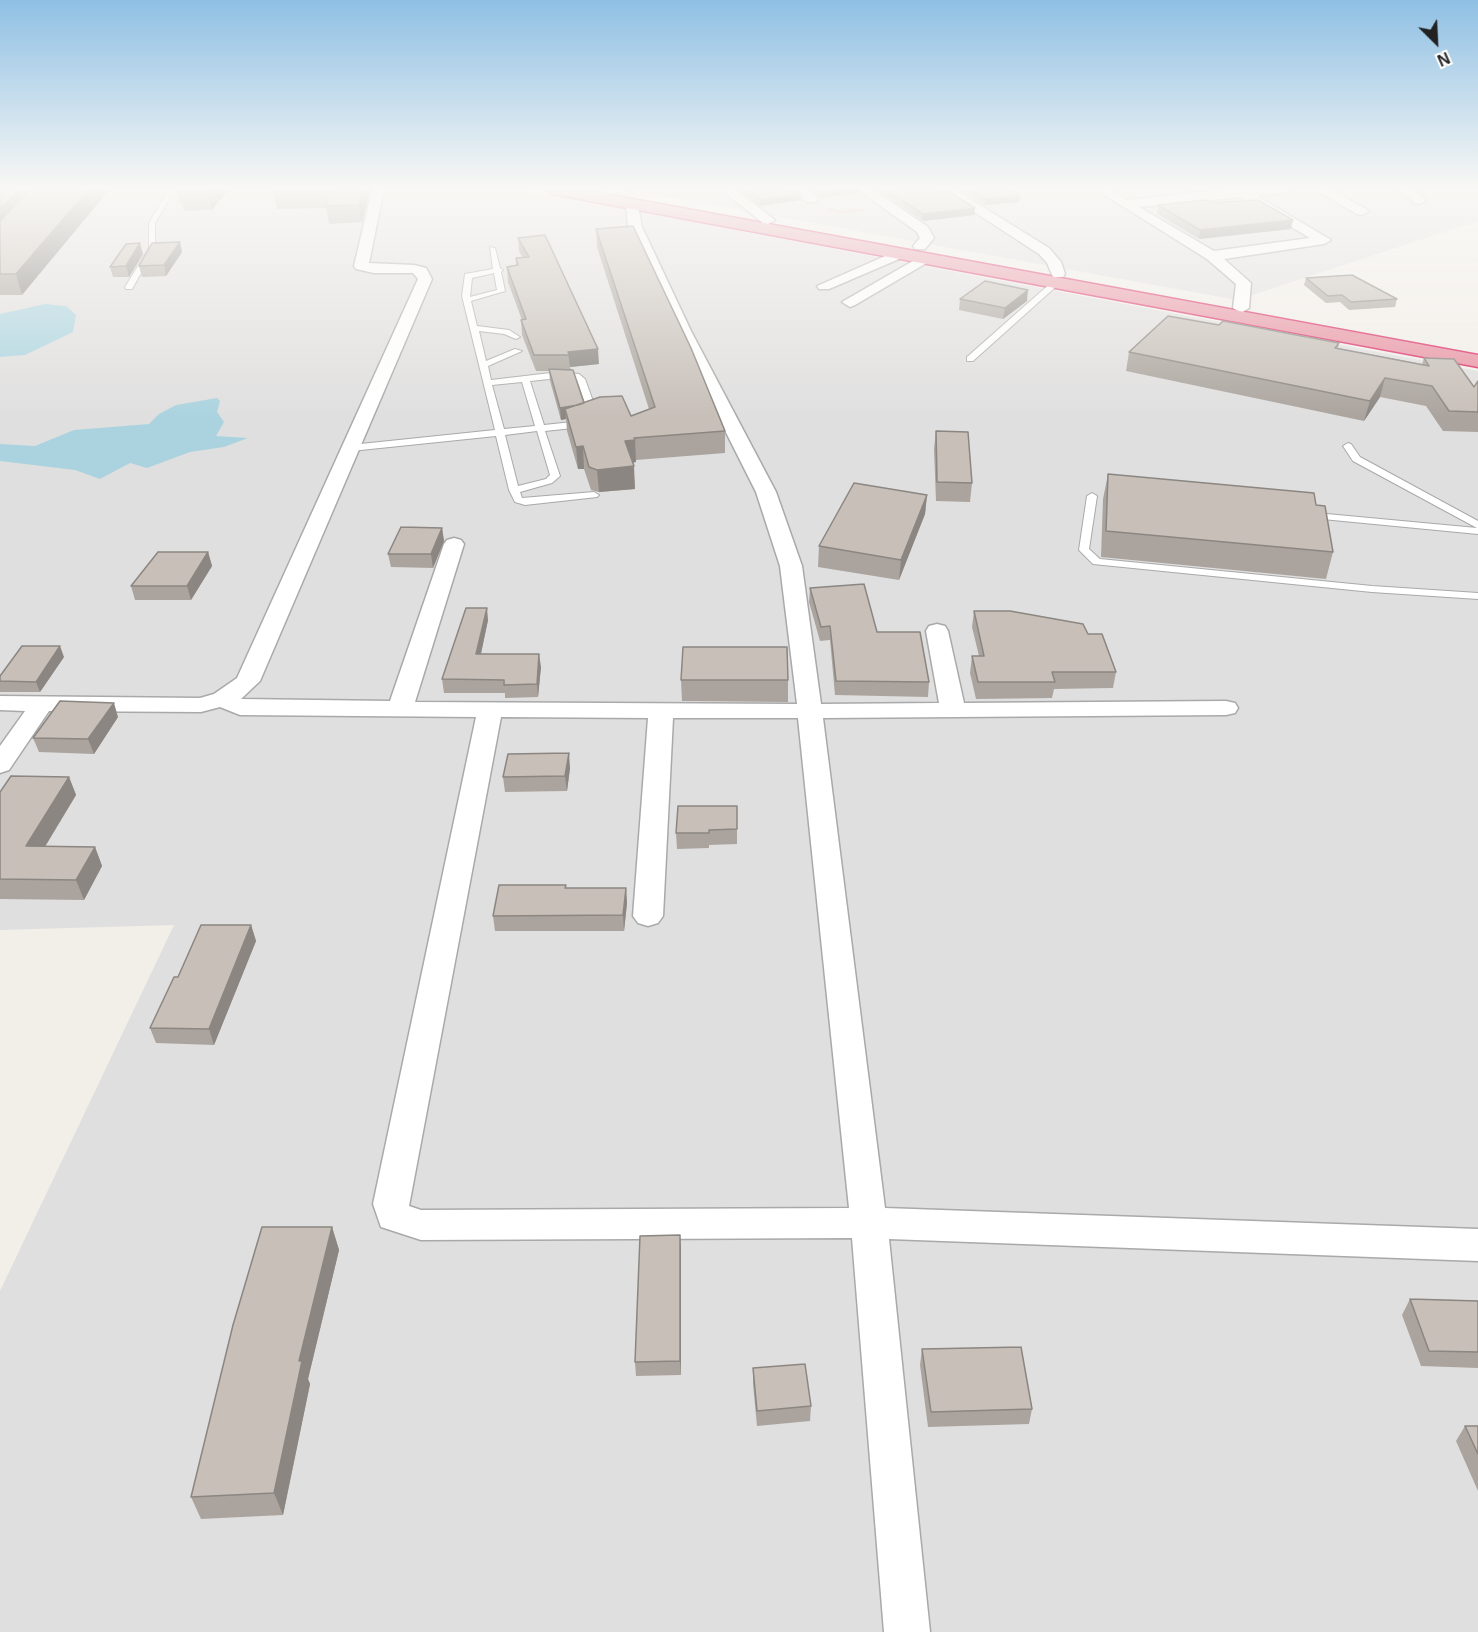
<!DOCTYPE html>
<html>
<head>
<meta charset="utf-8">
<style>
  body { margin:0 }
  #map { position:relative; width:1478px; height:1632px; overflow:hidden; background:#f2efe9; font-family:Helvetica,sans-serif }
  canvas { display:block }
  .north { position:absolute; left:1406px; top:12px; width:60px; height:60px; -webkit-text-stroke:4px #fff; paint-order:stroke; rotate:156deg; font-size:16px; font-weight:700; line-height:24px; text-align:center; color:#222 }
  .north::after { content:''; display:block; margin:auto; width:21px; height:27px; background:#222; clip-path:polygon(50% 0,100% 100%,50% 72%,0 100%) }
</style>
</head>
<body>
<div id="map">
<canvas width="1478" height="1632"></canvas>
<div class="north">N</div>
</div>
<script>
const c = document.querySelector('canvas').getContext('2d');
c.lineJoin = 'round';
function paint(path, color) { c.fillStyle = color; c.fill(path, 'evenodd'); }
const toPath = rows => new Path2D(rows.map(r => 'M' + r).join(''));
function trace(path, color, width, dash) { c.strokeStyle = color; c.lineWidth = width; c.lineCap = dash ? 'butt' : 'round'; c.setLineDash(dash || []); c.stroke(path); }
paint(toPath([
  [0,189,518,189,1478,371,1478,1632,0,1632,0,1291,174,925,0,930],
  [625,189,1478,189,1478,221,1237,300]
]), '#e0dfdf');
paint(toPath([
  [45,304,66,306,76,315,73,332,25,355,0,357,0,314],
  [217,398,220,401,217,412,224,422,216,436,248,438,224,447,190,452,147,468,130,463,100,479,75,470,0,461,0,444,35,446,74,430,149,424,159,414,176,405]
]), '#aad3df');
const lane = toPath([
  [169,189,175,189,155,223,155,248,132,289,126,289,125,287,149,248,149,223,169,189],
  [490,247,495,248,500,268,503,270,501,272,505,291,471,301,477,326,509,330,520,337,516,339,504,334,479,331,486,361,515,349,522,351,488,366,491,380,559,372,579,374,585,379,599,418,573,428,545,431,560,476,552,483,520,492,522,498,594,492,599,495,597,497,525,505,515,502,509,490,496,436,351,451,346,448,351,445,495,430,462,296,465,274,493,269,490,247],
  [494,273,497,290,470,297,472,278,494,273],
  [559,378,577,380,590,417,572,422,544,425,530,381,559,378],
  [522,382,535,426,504,429,492,385,522,382],
  [537,431,550,475,546,479,518,486,505,435,537,431],
  [1053,281,1060,283,973,361,967,361,967,357,1053,281],
  [1348,443,1351,444,1360,457,1478,521,1478,534,1312,518,1312,514,1316,513,1477,528,1353,461,1343,446,1348,443],
  [1092,493,1097,496,1089,549,1100,559,1372,586,1478,593,1478,599,1372,592,1093,564,1079,550,1087,496,1092,493]
]);
const street = toPath([
  [372,189,384,189,369,263,414,265,426,268,432,279,260,681,241,699,390,701,444,544,447,540,454,538,461,540,464,544,415,702,797,704,780,566,756,492,675,331,628,227,626,204,632,200,637,201,642,227,691,331,776,492,802,566,821,704,939,703,926,631,929,626,937,624,945,626,948,631,964,703,1226,701,1235,703,1238,708,1235,713,1226,715,823,718,885,1208,1478,1229,1478,1261,889,1239,930,1632,884,1632,852,1238,421,1240,381,1227,373,1204,476,717,240,715,220,707,201,712,49,711,9,770,0,773,0,746,25,711,0,710,0,696,200,698,214,694,237,678,418,279,413,273,374,273,356,269,354,266,372,189],
  [501,717,648,718,633,916,638,923,648,926,658,923,663,916,673,718,798,718,849,1208,421,1210,409,1206,501,717],
  [601,189,631,189,606,195,602,194,601,189],
  [720,189,735,189,775,220,768,224,763,223,720,189],
  [791,189,806,189,818,199,817,202,807,202,791,189],
  [857,189,872,189,928,227,934,238,925,249,915,249,913,246,920,238,917,232,857,189],
  [939,189,954,189,1049,248,1061,262,1065,274,1063,277,1053,277,1047,263,1039,254,939,189],
  [1095,189,1110,189,1127,200,1230,189,1292,189,1286,193,1257,196,1331,240,1324,244,1224,259,1251,283,1249,308,1241,313,1233,308,1236,284,1207,259,1095,189],
  [1241,197,1310,238,1214,251,1139,207,1241,197],
  [1314,189,1330,189,1369,211,1362,215,1357,214,1314,189],
  [1397,189,1412,189,1426,200,1420,204,1415,203,1397,189],
  [901,249,908,253,906,256,829,289,819,289,817,286,901,249],
  [925,254,932,258,930,261,855,305,850,307,842,302,925,254]
]);
const highway = toPath([
  [544,189,579,189,1478,355,1478,367,552,194,544,189]
]);
trace(lane, '#a9a9a9', 2);
trace(street, '#a9a9a9', 3);
trace(highway, '#dc2a67', 3);
trace(toPath([
  [828,209,838,212,864,210]
]), '#fa8072', 2, [1.5, 1.5]);
paint(lane, '#fff');
paint(street, '#fff');
paint(highway, '#e892a2');
paint(toPath([
  [0,189,22,295,0,295],
  [176,189,229,189,212,210,184,211,182,203,179,203],
  [370,189,362,222,329,224,326,208,277,209,273,191],
  [737,189,795,189,801,194,800,200,760,206],
  [810,189,860,189,859,193,820,198],
  [876,189,945,189,975,208,974,215,923,221],
  [959,189,1017,189,1011,190,1019,202,985,205],
  [1211,203,1293,220,1291,229,1199,239,1157,214,1158,205],
  [596,229,725,431,725,453,636,460,636,462,633,463,635,489,599,492,591,490,584,469,578,469,567,431,566,419,561,420,550,381,549,371,536,371,522,335,521,320,522,320,508,282,507,267,516,266,516,258,523,258,519,251,518,238,599,364,570,367,571,370,584,403,631,416,649,409,597,247],
  [182,252,166,276,142,277,139,266],
  [143,254,129,277,113,277,110,267],
  [1306,278,1397,299,1395,307,1349,310,1340,302,1326,303,1304,285],
  [960,299,1027,301,1003,319,959,310],
  [1219,325,1339,343,1338,348,1422,364,1424,358,1474,387,1478,381,1478,432,1443,431,1426,406,1380,397,1364,421,1126,371,1129,352],
  [936,431,972,483,970,502,936,501,934,449],
  [1108,474,1316,505,1333,552,1326,579,1101,557,1103,499],
  [927,495,925,514,899,580,818,567,819,546],
  [442,528,444,541,433,568,391,567,388,554],
  [208,552,212,566,191,600,135,600,131,586],
  [810,588,929,682,928,697,835,695,830,640,820,641,809,602],
  [974,611,1088,634,1116,672,1113,688,1054,689,1052,698,976,699,970,673,972,656,979,656,972,627],
  [488,620,481,654,541,667,538,697,505,698,505,693,444,693,442,679],
  [64,657,40,692,0,692,0,676],
  [681,680,788,680,788,702,682,701],
  [118,717,94,754,39,752,33,738],
  [570,768,567,791,505,792,503,777],
  [69,777,76,795,45,847,95,847,102,866,84,900,0,899,0,792],
  [737,806,737,844,709,845,709,848,677,849,676,833],
  [566,885,566,888,626,888,627,903,624,931,495,931,493,916],
  [251,925,256,941,214,1045,156,1043,150,1028,178,977],
  [332,1227,339,1250,308,1379,310,1384,283,1515,201,1519,191,1497],
  [681,1248,681,1375,636,1376,635,1362],
  [1410,1299,1478,1301,1478,1368,1421,1366,1402,1315],
  [922,1349,1032,1409,1029,1424,928,1427,920,1365],
  [753,1368,811,1406,810,1421,757,1426,753,1384],
  [1465,1426,1478,1426,1478,1491,1456,1441]
]), '#aba49e');
paint(toPath([
  [19,189,42,189,0,236,0,209],
  [89,189,110,189,22,295,16,274],
  [209,189,229,189,212,210,208,191],
  [363,189,370,189,362,222,359,205],
  [842,189,860,189,859,193,820,198,820,192],
  [801,194,800,200,760,206,761,200],
  [1020,196,1019,202,985,205,985,199],
  [975,208,974,215,923,221,923,214],
  [1293,220,1291,229,1199,239,1200,230],
  [180,242,182,252,166,276,164,265],
  [140,243,143,254,129,277,126,266],
  [1028,290,1027,301,1003,319,1005,308],
  [598,349,599,364,570,367,568,352],
  [1385,378,1380,397,1364,421,1370,401],
  [585,404,565,409,566,419,561,420,560,408],
  [635,440,636,462,626,463,625,441],
  [583,446,584,469,578,469,576,447],
  [634,466,635,489,599,492,597,470],
  [927,495,925,514,899,580,901,560],
  [442,528,444,541,433,568,431,554],
  [208,552,212,566,191,600,187,586],
  [487,608,488,620,478,667,476,654],
  [60,646,64,657,40,692,36,682],
  [539,654,541,667,538,697,537,684],
  [114,703,118,717,94,754,88,739],
  [569,753,570,768,567,791,565,776],
  [69,777,76,795,33,866,26,846],
  [95,847,102,866,84,900,76,880],
  [626,888,627,903,624,931,623,915],
  [251,925,256,941,214,1045,209,1029],
  [332,1227,339,1250,308,1379,310,1384,283,1515,274,1493,299,1361],
  [680,1235,681,1248,681,1375,680,1361]
]), '#8b8681');
const building = toPath([
  [0,189,19,189,0,209,0,189],
  [31,189,89,189,16,274,0,274,0,221,31,189],
  [181,189,209,189,208,191,180,191,181,189],
  [274,189,363,189,359,205,326,206,329,190,273,191,274,189],
  [746,189,795,189,801,194,761,200,746,189],
  [817,189,842,189,820,192,817,189],
  [885,189,945,189,975,208,923,214,885,189],
  [969,189,1009,189,1020,196,985,199,969,189],
  [1206,200,1211,203,1258,200,1293,220,1200,230,1158,205,1206,200],
  [633,226,691,348,725,431,634,438,635,440,625,441,634,466,597,470,589,467,583,446,576,447,565,409,600,397,622,396,631,416,655,407,596,229,633,226],
  [545,235,598,349,568,352,570,355,534,355,521,320,526,319,507,267,518,265,516,258,529,257,518,238,545,235],
  [180,242,164,265,139,266,152,243,180,242],
  [140,243,126,266,110,267,126,244,140,243],
  [1352,275,1397,299,1351,302,1342,295,1328,296,1306,278,1352,275],
  [985,281,1028,290,1005,308,960,299,985,281],
  [1168,316,1219,325,1223,321,1291,334,1339,343,1335,348,1429,366,1424,358,1454,359,1474,387,1478,381,1478,412,1449,411,1432,386,1385,378,1370,401,1129,352,1168,316],
  [549,369,573,370,584,403,578,405,560,408,549,369],
  [936,431,968,432,972,483,937,482,936,431],
  [1108,474,1314,493,1316,505,1325,506,1333,552,1106,531,1108,474],
  [854,483,927,495,901,560,819,546,854,483],
  [401,527,442,528,431,554,388,554,401,527],
  [158,552,208,552,187,586,131,586,158,552],
  [864,584,877,632,920,632,929,682,836,681,830,626,821,627,810,588,864,584],
  [466,608,487,608,476,654,539,654,537,684,504,685,504,680,442,679,466,608],
  [974,611,1010,611,1083,624,1088,634,1102,634,1116,672,1052,672,1055,682,978,682,972,656,984,656,974,611],
  [22,646,60,646,36,682,0,681,0,676,22,646],
  [683,647,787,647,788,680,681,680,683,647],
  [60,701,114,703,88,739,33,738,60,701],
  [569,753,565,776,503,777,508,754,569,753],
  [11,776,69,777,26,846,95,847,76,880,0,879,0,792,11,776],
  [678,806,737,806,737,829,709,830,709,833,676,833,678,806],
  [499,885,566,885,565,888,626,888,623,915,493,916,499,885],
  [201,925,251,925,209,1029,150,1028,174,977,178,977,201,925],
  [262,1227,332,1227,299,1361,302,1361,274,1493,191,1497,233,1325,262,1227],
  [680,1235,680,1361,635,1362,640,1236,680,1235],
  [1410,1299,1478,1301,1478,1352,1429,1351,1410,1299],
  [1021,1347,1032,1409,931,1412,922,1349,1021,1347],
  [805,1364,811,1406,757,1411,753,1368,805,1364],
  [1465,1426,1478,1426,1478,1454,1465,1426]
]);
paint(building, '#c7bfb8');
trace(building, '#8b8681', 1.5);
const sky = c.createLinearGradient(0, 0, 0, 418);
sky.addColorStop(0, '#8fc0e4');
sky.addColorStop(0.45, '#f9f8f5');
sky.addColorStop(1, '#f9f8f500');
c.fillStyle = sky;
c.fillRect(0, 0, 1478, 418);
</script>
</body>
</html>
